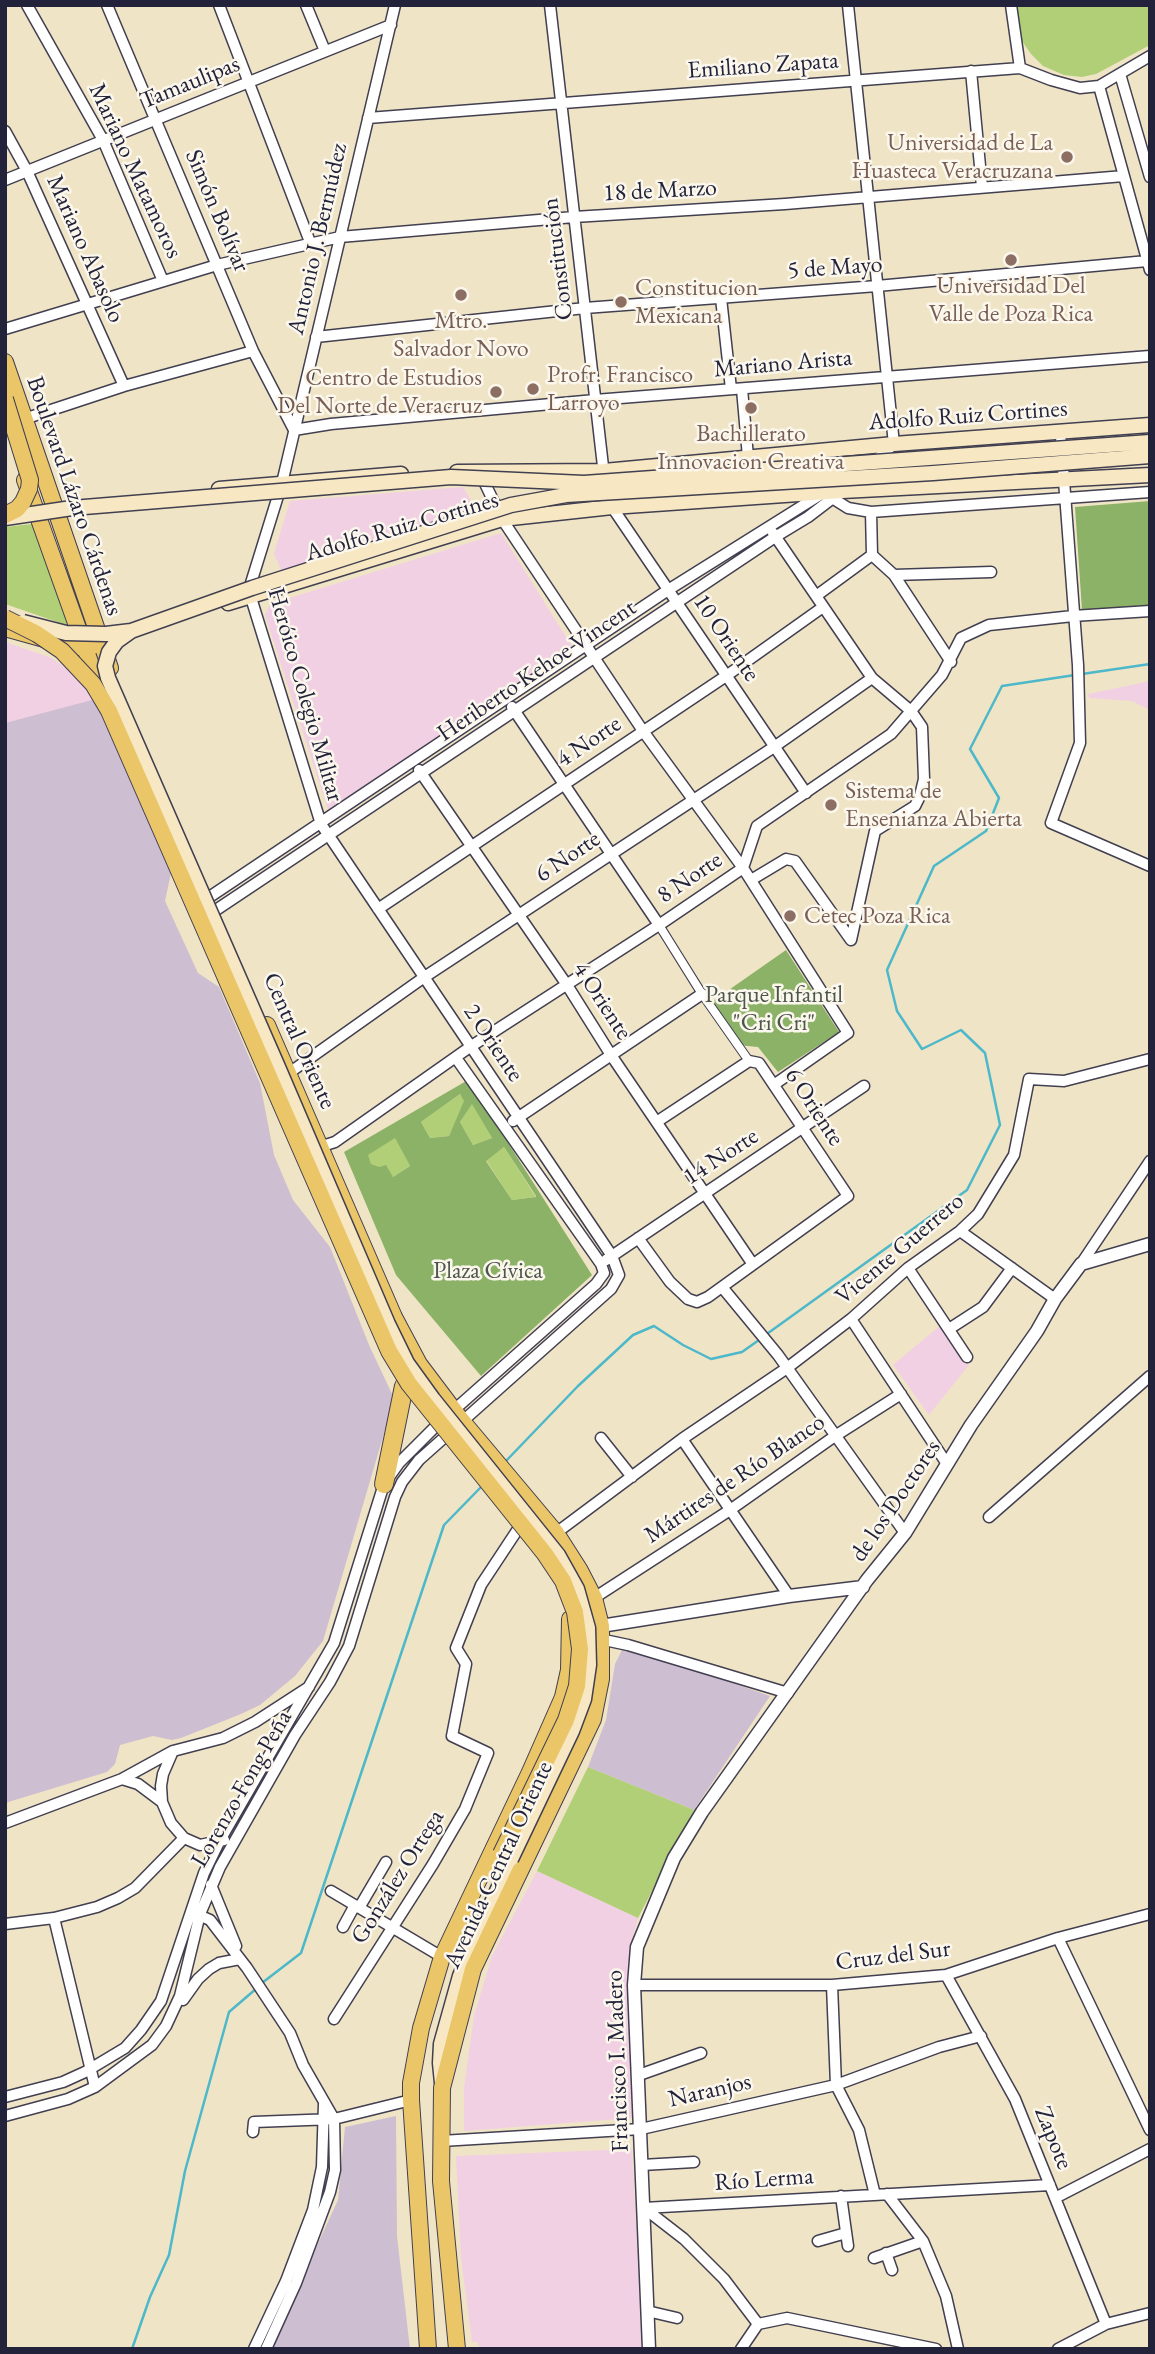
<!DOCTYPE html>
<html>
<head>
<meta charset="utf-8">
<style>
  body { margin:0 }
  #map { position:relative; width:1155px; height:2354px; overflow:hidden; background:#f0e4c6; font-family:"EB Garamond",serif }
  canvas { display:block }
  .frame { position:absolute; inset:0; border:7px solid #22223b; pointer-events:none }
</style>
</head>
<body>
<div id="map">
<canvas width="1155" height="2354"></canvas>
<div class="frame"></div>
</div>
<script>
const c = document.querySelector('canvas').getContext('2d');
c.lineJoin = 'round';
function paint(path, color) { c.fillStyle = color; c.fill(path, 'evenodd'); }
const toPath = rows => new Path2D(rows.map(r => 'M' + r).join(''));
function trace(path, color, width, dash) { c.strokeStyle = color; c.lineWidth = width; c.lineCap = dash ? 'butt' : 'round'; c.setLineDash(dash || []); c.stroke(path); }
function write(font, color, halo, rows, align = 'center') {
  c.font = font + ' "EB Garamond",serif'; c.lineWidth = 5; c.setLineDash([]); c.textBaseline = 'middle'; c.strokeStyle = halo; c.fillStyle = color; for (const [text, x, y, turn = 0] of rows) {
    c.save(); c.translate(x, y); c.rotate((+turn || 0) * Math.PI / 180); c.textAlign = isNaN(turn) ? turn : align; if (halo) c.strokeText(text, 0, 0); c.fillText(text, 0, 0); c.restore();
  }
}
paint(toPath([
  [463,487,480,515,283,576,274,553,290,501],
  [501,533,573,648,328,810,265,615,270,604],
  [5,642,52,658,70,671,96,700,5,723],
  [1150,681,1150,710,1132,701,1089,698,1088,694],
  [942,1324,969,1365,929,1415,893,1365],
  [537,1871,638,1918,630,1946,632,2118,464,2131,464,2088,474,2016,492,1956],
  [632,2149,636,2225,647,2349,479,2349,478,2342,472,2342,461,2258,456,2156]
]), '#f1d0e3');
paint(toPath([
  [96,699,171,873,165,901,198,973,219,987,260,1083,274,1155,293,1200,330,1247,369,1345,392,1394,390,1413,323,1641,295,1676,260,1705,241,1714,181,1738,172,1740,153,1736,120,1745,115,1764,107,1772,5,1803,5,723],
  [631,1647,770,1696,694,1810,588,1767,606,1720,615,1664,623,1648],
  [396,2116,397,2236,410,2349,269,2349,338,2200,345,2127]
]), '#cebed1');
paint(toPath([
  [1017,5,1150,5,1150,45,1096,74,1082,77,1064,75,1043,66,1031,54,1022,41,1018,24],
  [32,524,69,626,5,604,5,527],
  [460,1094,465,1101,449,1136,430,1138,421,1122],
  [472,1103,492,1138,473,1145,460,1122],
  [395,1137,410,1166,393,1177,371,1164,367,1155],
  [504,1147,536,1197,512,1200,486,1160],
  [588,1767,694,1810,638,1918,537,1871]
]), '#b1cf76');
paint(toPath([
  [1150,501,1150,605,1082,610,1075,507],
  [786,950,839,1032,778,1072,758,1047,737,1045,713,1001],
  [468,1080,592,1275,481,1376,396,1275,344,1152],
  [460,1094,464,1101,449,1136,430,1138,421,1122],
  [472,1104,492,1138,473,1145,460,1122],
  [395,1138,410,1166,393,1177,386,1165,379,1167,371,1164,368,1155],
  [504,1147,536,1196,536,1197,512,1200,486,1161]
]), '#8cb267');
trace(toPath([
  [1082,674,1150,664],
  [764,1336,967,1190,1000,1125,985,1053,961,1030,922,1049,897,1011,887,970,934,866,986,831,999,798,970,749,1002,686,1075,675],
  [505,1462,578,1386,633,1335,654,1326,683,1345,711,1359,742,1352,759,1340],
  [262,1983,301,1953,444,1525,483,1485],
  [132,2349,150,2297,169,2255,185,2171,229,2012,257,1988]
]), '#4cb8c9', 2.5);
const pedestrian = toPath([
  [659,925,702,994,749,1061]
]);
const minor = toPath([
  [27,5,103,140,163,281],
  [107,5,253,351,294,430,331,424,595,400,1150,356],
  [219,5,310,242],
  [306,5,325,51],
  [550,5,604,475],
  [848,5,894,444,854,480],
  [1011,5,1020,68],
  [971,71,982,187],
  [1120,74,1150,177],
  [1099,86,1150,270],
  [368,118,1020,68,1051,80,1080,88,1099,86,1150,56],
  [5,131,27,171,124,386],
  [5,180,391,25],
  [721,298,731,389],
  [5,329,217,265,340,237,574,217,785,204,1124,176],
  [316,337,585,308,877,286,1147,261],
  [742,389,748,457],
  [24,419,124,386,253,351],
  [1061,441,1078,665,1080,743,1051,823,1150,866],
  [480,473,502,519,643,731,743,868,848,1033,775,1084],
  [829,496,848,508,871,512,1150,492],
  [611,501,612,507,806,793],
  [871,512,872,555,894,575,951,662],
  [773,533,872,678,911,711,922,727,924,779,920,796,915,806,875,831,851,940],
  [894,575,991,572],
  [816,596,872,555],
  [512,707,659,925],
  [419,770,567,985,611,1055,752,1263],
  [751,880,786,859,795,861,851,940],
  [199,904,668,590,823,493],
  [378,909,726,676,823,607],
  [207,916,775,537,808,517,842,491],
  [289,1073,423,978,774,747,872,678],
  [513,1121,702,994],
  [316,1148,335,1142,470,1047,659,925,743,868,757,826,891,734,942,675,961,638,989,625,1073,616,1150,611],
  [960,1231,1055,1299],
  [638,1238,670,1282,688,1299,697,1302,708,1297,848,1196,759,1063,749,1061,658,1121],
  [606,1260,864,1086],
  [1081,1264,1150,1161],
  [908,1268,967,1357],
  [722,1287,778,1355,905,1533],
  [851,1319,947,1464],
  [949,1329,983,1307,1012,1268],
  [601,1438,632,1477],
  [682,1439,789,1596],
  [989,1517,1150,1376],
  [556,1533,682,1439,787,1368,851,1319,908,1268,960,1231,978,1214,1014,1155,1029,1079,1064,1081,1150,1059],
  [594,1598,730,1510,835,1436,901,1394],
  [595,1638,628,1645,788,1693],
  [173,1751,163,1774,161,1786,162,1802,171,1823,184,1838,200,1845,224,1840],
  [122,1779,138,1784,162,1802],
  [5,1823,122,1779,173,1751,223,1738,255,1722,309,1687],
  [211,1885,236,1946],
  [331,1891,442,1957],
  [359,1908,386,1862],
  [194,1913,210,1920,247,1968,290,2033,303,2065,334,2119,335,2170,330,2192,296,2283,266,2349],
  [54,1918,95,2087],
  [5,1924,54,1918,97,1907,118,1898,135,1888,184,1838],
  [343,1927,355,1905],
  [1058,1938,1150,2130],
  [946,1975,1015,2099,1106,2324],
  [634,1985,832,1985,946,1975,1058,1938,1150,1914],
  [832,1985,836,2085,859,2130,875,2195],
  [183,2000,198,1979,209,1969,219,1963,240,1959],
  [334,2019,433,1864,465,1809,488,1753,452,1736,466,1664,456,1648,481,1585,518,1529],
  [639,2075,701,2053],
  [5,2097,63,2082,85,2072,125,2048,141,2030,161,2001,204,1873,219,1842,334,1643,384,1484,399,1463,436,1426,596,1284,604,1273,601,1264,456,1058],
  [5,2116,68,2099,95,2087,152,2045,166,2026,180,1996,200,1914,220,1867,295,1735,330,1682,349,1646,395,1497,402,1482,419,1460,611,1289,619,1275,612,1256,321,824,252,601,251,583,282,483,395,5],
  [253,2132,254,2122,334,2119,411,2100],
  [441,2141,641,2129,836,2085,939,2047,981,2036],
  [642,2165,694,2162],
  [887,2194,923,2241,946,2296,958,2349],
  [841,2196,848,2246],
  [1055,2198,1150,2149],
  [644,2208,1050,2185],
  [644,2208,684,2239,724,2279,758,2324],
  [818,2241,846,2233],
  [886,2253,892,2270],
  [874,2258,923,2241],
  [647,2311,677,2318],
  [254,2349,286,2281,313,2210,322,2167,324,2104],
  [741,2349,758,2324,787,2318,936,2349],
  [1058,2349,1106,2324,1150,2313]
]);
const tertiary = toPath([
  [593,1625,601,1626,789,1596,863,1587],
  [649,2349,634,1985,637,1947,674,1858,702,1812,867,1580,905,1533,971,1425,1037,1331,1055,1299,1081,1264,1150,1244]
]);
const secondary = toPath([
  [457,472,604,471,894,444,1150,425],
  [219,489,401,474],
  [228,603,502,519,612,507,842,491,1150,475],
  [442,2083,440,2063,441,2044,460,1976,511,1859]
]);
const primary = toPath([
  [5,362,110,668],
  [25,480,101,693],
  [5,628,73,647,91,647],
  [267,1025,394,1317,419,1364,462,1421,556,1533,579,1569,594,1598,601,1626,601,1679,593,1719,473,1969,442,2088,441,2181,457,2349],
  [428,2349,411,2100,411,2083,421,2028,442,1957,530,1772,563,1697,569,1670,570,1619]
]);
const trunk = toPath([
  [384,1484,404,1386]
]);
trace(pedestrian, '#413f50', 10);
trace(minor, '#413f50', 13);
trace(tertiary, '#413f50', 15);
trace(secondary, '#413f50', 17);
trace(primary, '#413f50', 18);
trace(trunk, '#413f50', 20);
trace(pedestrian, '#fff', 8);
trace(minor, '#fff', 10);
trace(tertiary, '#fff', 12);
trace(secondary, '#f7e8c3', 14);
trace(primary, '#eac669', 16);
trace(trunk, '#eac669', 18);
const secondaryBridge = toPath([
  [5,518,72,508,451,477,584,483,1150,442],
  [23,622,66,633,106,634,131,631,252,588,511,505,566,495,933,473,1150,456],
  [131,631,117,641,109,652,105,666,108,678,278,1067,388,1324,407,1363,433,1399,558,1555,577,1589,588,1628,589,1665,584,1699,572,1731,511,1859]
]);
const primaryBridge = toPath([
  [5,399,30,480,29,489,23,502,17,509,5,515],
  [5,618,37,634,62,651,93,684,109,711,389,1351,409,1384,545,1554,563,1581,575,1612,580,1649,577,1686,566,1720,501,1854]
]);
trace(secondaryBridge, '#413f50', 17, []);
trace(primaryBridge, '#413f50', 18, []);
trace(secondaryBridge, '#f7e8c3', 14);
trace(primaryBridge, '#eac669', 16);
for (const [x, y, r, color] of [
  [1067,157,7,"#8d6e63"],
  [1011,260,7,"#8d6e63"],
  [461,295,7,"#8d6e63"],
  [621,302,7,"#8d6e63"],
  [533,389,7,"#8d6e63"],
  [496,392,7,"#8d6e63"],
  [751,408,7,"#8d6e63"],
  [831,805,7,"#8d6e63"],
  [790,916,7,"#8d6e63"]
]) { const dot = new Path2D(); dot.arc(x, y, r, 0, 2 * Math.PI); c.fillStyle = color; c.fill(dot); trace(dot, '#fbf7ec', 2.5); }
write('24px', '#22223b', '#fbf7ec', [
  ["Emiliano Zapata",763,66,-4],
  ["Tamaulipas",190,83,-22],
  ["Mariano Matamoros",135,171,65],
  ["18 de Marzo",660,191,-3],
  ["Simón Bolívar",217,211,67],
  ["Antonio J. Bermúdez",318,239,-77],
  ["Mariano Abasolo",85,249,66],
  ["Constitución",558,259,-97],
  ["5 de Mayo",835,268,-4],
  ["Mariano Arista",783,364,-5],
  ["Adolfo Ruiz Cortines",968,416,-4],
  ["Boulevard Lázaro Cárdenas",74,496,71],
  ["Adolfo Ruiz Cortines",402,527,-16],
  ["10 Oriente",726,638,56],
  ["Heriberto Kehoe Vincent",537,671,-34],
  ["Heróico Colegio Militar",305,695,74],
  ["4 Norte",589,742,-34],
  ["6 Norte",568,857,-34],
  ["8 Norte",690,878,-34],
  ["4 Oriente",602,1001,57],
  ["Central Oriente",299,1041,66],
  ["2 Oriente",493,1043,56],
  ["6 Oriente",814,1107,57],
  ["14 Norte",721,1157,-33],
  ["Vicente Guerrero",900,1249,-40],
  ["Mártires de Río Blanco",735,1479,-34],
  ["de los Doctores",896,1501,-56],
  ["Lorenzo Fong Peña",242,1789,-60],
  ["Avenida Central Oriente",499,1865,-65],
  ["González Ortega",398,1877,-58],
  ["Cruz del Sur",893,1956,-7],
  ["Francisco I. Madero",618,2061,-92],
  ["Naranjos",710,2091,-13],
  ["Zapote",1053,2138,68],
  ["Río Lerma",764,2180,-4]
]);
write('24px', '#785e54', '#fbf7ec', [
  ["Universidad de La",1053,143,"right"],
  ["Huasteca Veracruzana",1053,171,"right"],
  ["Universidad Del",1011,286,"center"],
  ["Valle de Poza Rica",1011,314,"center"],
  ["Constitucion",635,288],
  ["Mexicana",635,316],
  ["Mtro.",461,321,"center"],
  ["Salvador Novo",461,349,"center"],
  ["Profr. Francisco",547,375],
  ["Larroyo",547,403],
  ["Centro de Estudios",482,378,"right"],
  ["Del Norte de Veracruz",482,406,"right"],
  ["Bachillerato",751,434,"center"],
  ["Innovacion Creativa",751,462,"center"],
  ["Sistema de",845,791],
  ["Ensenianza Abierta",845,819],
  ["Cetec Poza Rica",804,916]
], 'left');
write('24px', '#4d564d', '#fbf7ec', [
  ["Parque Infantil",774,995],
  ["\"Cri Cri\"",774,1023],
  ["Plaza Cívica",488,1271]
]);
</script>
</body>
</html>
